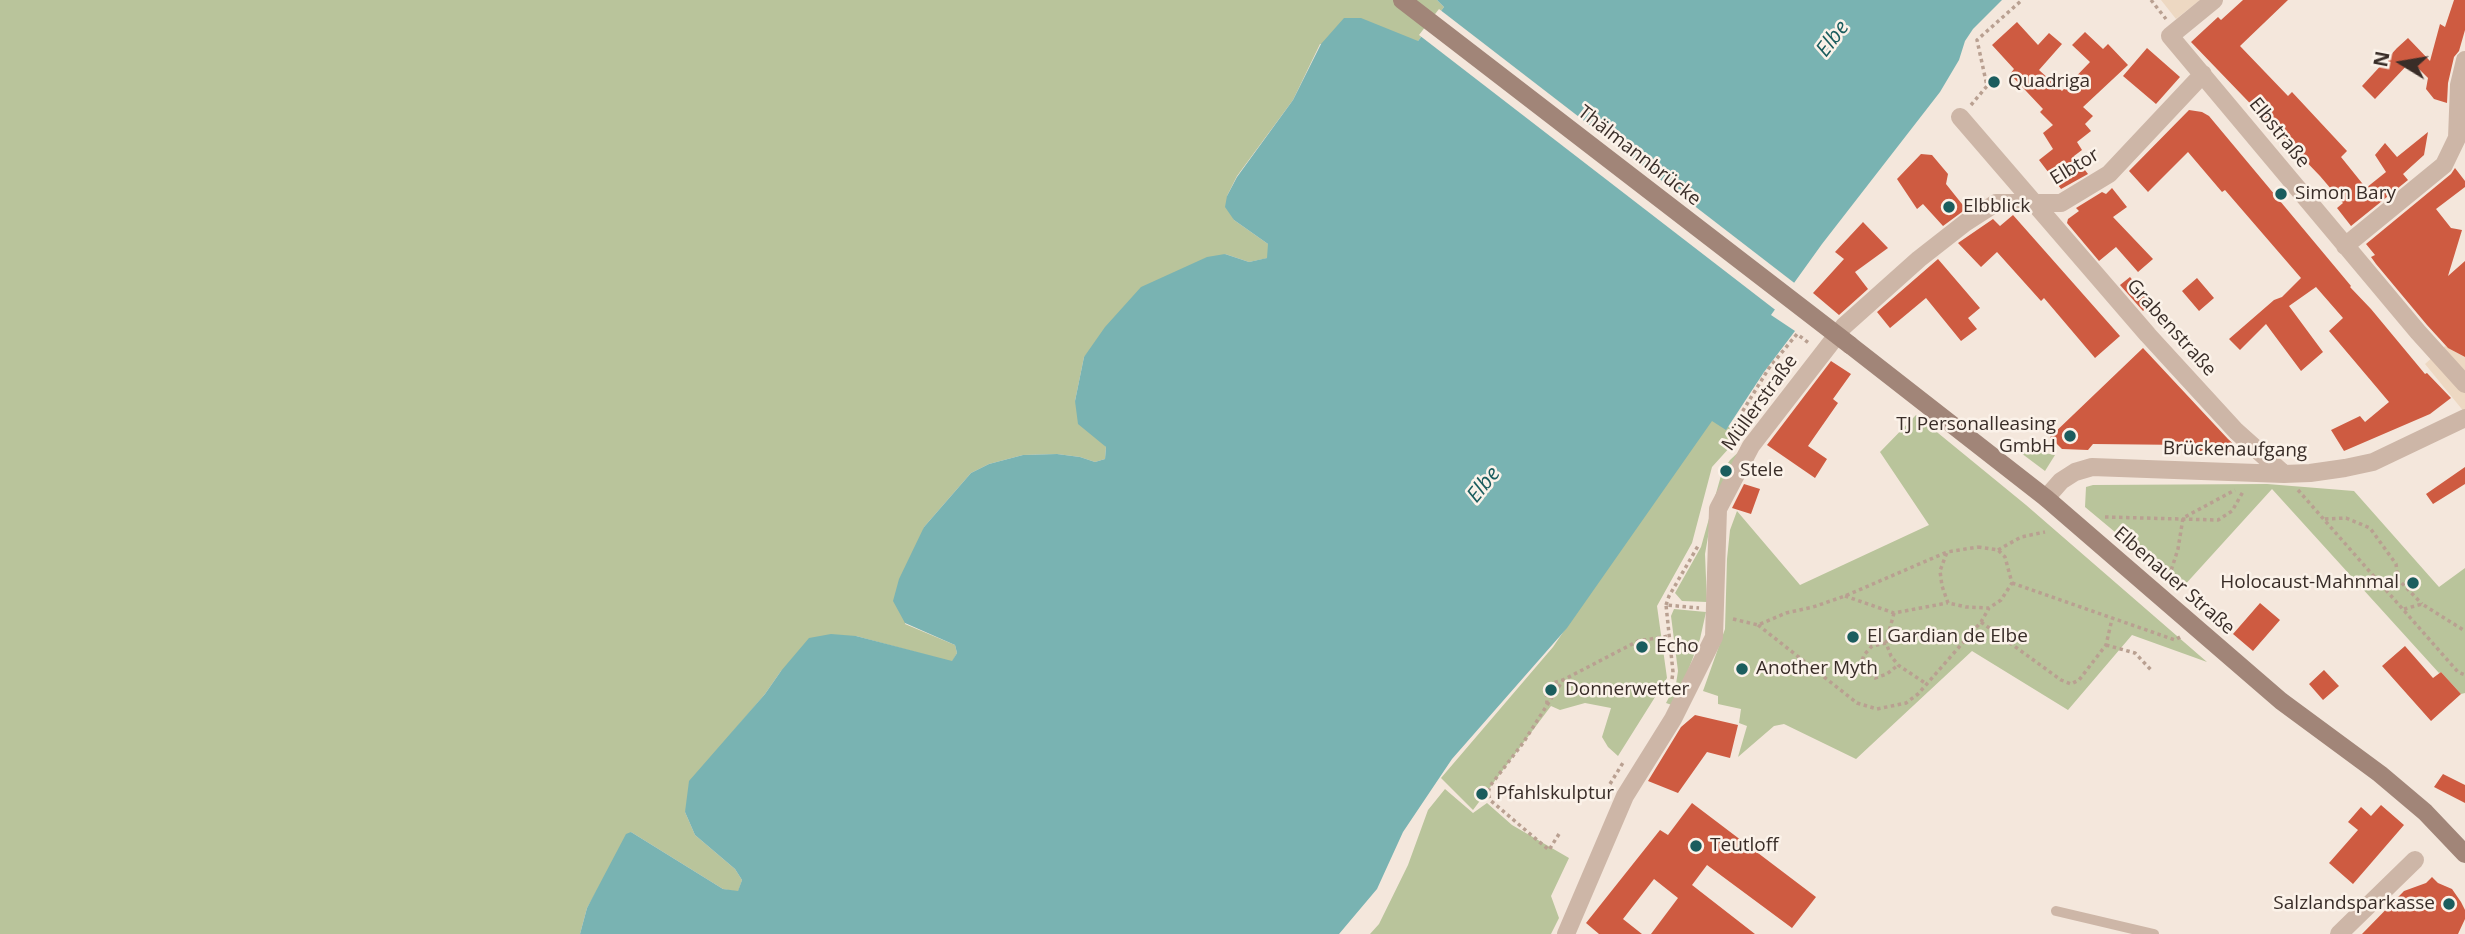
<!DOCTYPE html>
<html>
<head>
<meta charset="utf-8">
<style>
  body { margin:0 }
  #map { position:relative; width:2465px; height:934px; overflow:hidden; background:#f4e7dc; font-family:"Open Sans",sans-serif }
  canvas { display:block }
  .north { position:absolute; left:2367px; top:28px; width:70px; height:70px; -webkit-text-stroke:5px #fbf2e9; paint-order:stroke; rotate:281deg; font-size:19px; font-weight:700; line-height:28px; text-align:center; color:#392d28 }
  .north::after { content:''; display:block; margin:auto; width:24px; height:32px; background:#392d28; clip-path:polygon(50% 0,100% 100%,50% 72%,0 100%) }
</style>
</head>
<body>
<div id="map">
<canvas width="2465" height="934"></canvas>
<div class="north">N</div>
</div>
<script>
const c = document.querySelector('canvas').getContext('2d');
c.lineJoin = 'round';
function paint(path, color) { c.fillStyle = color; c.fill(path, 'evenodd'); }
const toPath = rows => new Path2D(rows.map(r => 'M' + r).join(''));
function trace(path, color, width, dash) { c.strokeStyle = color; c.lineWidth = width; c.lineCap = dash ? 'butt' : 'round'; c.setLineDash(dash || []); c.stroke(path); }
function write(font, color, halo, rows, align = 'center') {
  c.font = font + ' "Open Sans",sans-serif'; c.lineWidth = 5; c.setLineDash([]); c.textBaseline = 'middle'; c.strokeStyle = halo; c.fillStyle = color; for (const [text, x, y, turn = 0] of rows) {
    c.save(); c.translate(x, y); c.rotate((+turn || 0) * Math.PI / 180); c.textAlign = isNaN(turn) ? turn : align; if (halo) c.strokeText(text, 0, 0); c.fillText(text, 0, 0); c.restore();
  }
}
paint(toPath([
  [0,0,1437,0,1444,7,1418,41,1320,44,1293,100,1237,176,1227,196,1234,220,1268,244,1268,258,1249,262,1225,254,1084,357,1075,401,1106,447,1105,459,1095,462,1080,457,1057,454,1023,455,989,464,971,473,924,527,905,624,955,645,957,653,952,662,856,636,781,671,765,694,731,734,685,812,695,835,735,869,742,880,738,892,723,889,631,832,587,908,580,934,0,934],
  [1712,413,1740,436,1712,467,1692,543,1657,606,1667,678,1618,756,1608,747,1602,737,1611,708,1585,703,1560,710,1551,706,1473,810,1441,778,1553,647],
  [1916,415,2026,505,2207,662,2132,635,2068,710,1972,651,1856,759,1784,724,1774,726,1738,757,1747,726,1739,723,1741,709,1718,704,1718,696,1703,691,1725,629,1727,559,1730,530,1737,511,1800,585,1929,525,1880,452],
  [1744,447,1709,531,1705,554,1707,602,1682,601,1675,593,1701,547,1722,472,1730,460],
  [2013,447,2055,455,2045,471],
  [2267,484,2354,491,2439,587,2465,568,2465,693,2461,694,2441,672,2439,673,2272,489,2182,588,2085,507,2086,487,2093,485],
  [1674,609,1706,612,1700,639,1683,684,1672,705,1666,703,1676,684,1678,671,1671,616],
  [1445,789,1473,813,1487,803,1512,825,1569,858,1551,896,1559,918,1551,934,1370,934,1379,924,1408,865,1428,810]
]), '#b9c49b');
paint(toPath([
  [2161,0,2200,0,2176,19],
  [2445,346,2465,357,2465,413,2425,364]
]), '#edd8c2');
paint(toPath([
  [1437,0,2002,0,1973,29,1965,41,1959,60,1940,92,1822,244,1771,315,1795,331,1764,372,1726,430,1712,421,1567,628,1452,759,1403,832,1377,889,1339,934,580,934,587,908,626,834,631,832,723,889,738,891,742,880,735,869,695,835,685,812,689,781,765,694,781,671,809,638,831,634,856,636,952,661,957,653,955,645,905,623,893,601,899,579,924,527,971,473,989,464,1023,455,1057,454,1080,457,1095,462,1105,459,1106,447,1078,424,1075,401,1084,357,1105,327,1141,287,1207,257,1225,254,1249,262,1267,258,1268,244,1234,220,1225,207,1227,196,1237,177,1293,100,1321,44,1344,18,1361,18,1418,41,1444,7]
]), '#79b3b2');
paint(toPath([
  [1439,9,1797,285,1778,312,1419,35]
]), '#f4e7dc');
paint(toPath([
  [2243,0,2288,0,2240,46,2288,96,2292,92,2347,151,2341,157,2366,188,2386,172,2375,155,2385,143,2397,157,2428,132,2424,155,2403,174,2408,180,2351,226,2337,208,2343,203,2320,176,2191,42,2218,17,2221,20],
  [2454,0,2465,0,2465,30,2459,51,2454,57,2448,83,2447,103,2434,99,2426,89,2428,78,2411,61,2375,99,2362,86,2397,48,2408,38,2430,61,2440,24,2445,27],
  [2017,22,2038,45,2049,33,2062,44,2039,70,2062,91,2090,62,2072,45,2085,32,2103,49,2108,44,2128,65,2083,107,2093,116,2085,124,2091,131,2077,142,2082,150,2074,156,2088,174,2061,189,2039,160,2053,149,2043,133,2053,125,2040,112,2043,109,2010,74,2014,69,1992,45],
  [2147,48,2180,77,2156,104,2123,76],
  [2189,110,2202,112,2209,116,2351,286,2350,287,2371,309,2425,374,2427,373,2451,398,2430,414,2344,451,2331,430,2360,416,2365,422,2389,402,2329,331,2343,318,2316,287,2289,306,2323,352,2301,371,2266,324,2240,350,2229,339,2274,300,2282,297,2301,278,2225,190,2222,192,2188,152,2148,192,2129,171],
  [1921,154,1932,155,1948,174,1946,184,1966,209,1943,226,1923,204,1917,209,1897,179],
  [2455,168,2465,181,2465,187,2436,209,2451,228,2462,230,2448,276,2465,261,2465,357,2448,348,2427,325,2376,264,2371,257,2375,255,2366,244,2451,174],
  [2112,188,2127,207,2113,217,2153,259,2138,272,2116,247,2099,261,2067,223,2068,219,2079,211,2076,208,2102,192,2106,194],
  [2013,215,2120,336,2095,358,2044,298,2041,301,1997,252,1981,267,1958,243,1993,219,2000,226],
  [1863,222,1888,248,1855,272,1868,289,1839,315,1813,293,1844,259,1835,252],
  [1938,259,1980,308,1968,318,1977,329,1961,341,1926,298,1890,328,1877,312],
  [2130,277,2152,303,2143,311,2120,285],
  [2197,278,2214,298,2199,311,2182,291],
  [2143,348,2228,439,2242,452,2196,452,2188,445,2093,444,2088,450,2062,449,2050,437],
  [1831,361,1851,374,1833,399,1838,403,1808,446,1827,459,1815,478,1767,445],
  [2465,467,2465,484,2433,504,2426,494],
  [1744,484,1760,489,1751,514,1732,508],
  [2260,603,2280,620,2253,651,2233,634],
  [2405,646,2433,678,2441,672,2461,694,2431,721,2382,666],
  [2324,670,2339,686,2323,700,2309,684],
  [1695,715,1738,725,1730,758,1707,752,1678,793,1648,781,1681,727],
  [2443,774,2465,785,2465,803,2434,787],
  [1692,803,1816,897,1792,928,1707,865,1692,885,1755,934,1651,934,1678,898,1654,879,1623,919,1642,934,1599,934,1586,923,1660,830,1668,835],
  [2381,805,2404,825,2353,884,2329,863,2358,830,2348,822,2361,807,2371,816],
  [2432,877,2438,883,2452,889,2461,902,2465,910,2465,919,2458,934,2362,934,2404,891,2426,883]
]), '#ce5b41');
trace(toPath([
  [2151,0,2166,19],
  [1971,105,1987,86,1977,40,2022,0],
  [1741,432,1733,427,1769,368,1797,334,1810,344],
  [2298,490,2458,672,2465,675],
  [2105,517,2218,520,2232,511,2244,490],
  [2325,519,2346,518,2370,528,2396,564,2398,579,2422,604],
  [1978,547,1998,550,2005,557,2012,583,2001,600,1989,608,1966,607,1948,603,1942,586,1940,571,1947,552,1978,547],
  [1998,550,2021,537,2045,532],
  [2012,583,2175,640,2182,636],
  [2167,583,2178,549,2183,518,2235,490],
  [1845,596,1894,613,1947,603],
  [1666,605,1669,596,1698,546],
  [2404,609,2422,604,2465,631],
  [1894,613,1886,643,1891,656,1898,665,1925,683],
  [1733,619,1758,625,1786,613,1813,607,1845,596,1947,552],
  [1981,622,2061,680,2071,684,2079,680,2106,645,2112,619],
  [1758,625,1857,703,1877,709,1906,703,1918,694,1981,622,1989,608],
  [1886,643,1872,646,1864,655,1861,664,1866,673,1875,678,1887,674,1898,665],
  [2106,645,2135,653,2152,671],
  [1672,679,1673,672,1666,605,1699,608],
  [1547,704,1546,685,1563,680],
  [1610,784,1624,761],
  [1559,834,1549,850,1490,800,1488,793,1490,786,1523,743,1563,680,1638,641,1669,636]
]), '#b9a091', 3.5, [3.5, 3.5]);
trace(toPath([
  [2056,911,2154,934]
]), '#cdb6a7', 10);
trace(toPath([
  [2214,0,2170,36,2418,332,2465,384],
  [1960,117,2148,335,2236,431,2284,474],
  [2345,246,2444,165,2457,138,2459,85,2465,60],
  [2046,498,2061,481,2075,472,2092,467,2284,474,2310,473,2345,468,2373,462,2465,418],
  [1566,934,1625,796,1673,719,1714,637,1718,509,1751,446,1844,326,1919,259,1965,223,1996,203,2061,203,2109,174,2203,74],
  [2339,934,2415,860]
]), '#cdb6a7', 18);
trace(toPath([
  [1850,345,2046,498,2281,701,2380,774,2425,812,2465,854]
]), '#a18578', 18);
trace(toPath([
  [1402,0,1850,345]
]), '#a18578', 18);
for (const [x, y, r, color] of [
  [1994,82,7,"#1b5d5e"],
  [2281,194,7,"#1b5d5e"],
  [1949,207,7,"#1b5d5e"],
  [2070,436,7,"#1b5d5e"],
  [1726,471,7,"#1b5d5e"],
  [2413,583,7,"#1b5d5e"],
  [1853,637,7,"#1b5d5e"],
  [1642,647,7,"#1b5d5e"],
  [1742,669,7,"#1b5d5e"],
  [1551,690,7,"#1b5d5e"],
  [1482,794,7,"#1b5d5e"],
  [1696,846,7,"#1b5d5e"],
  [2449,904,7,"#1b5d5e"]
]) { const dot = new Path2D(); dot.arc(x, y, r, 0, 2 * Math.PI); c.fillStyle = color; c.fill(dot); trace(dot, '#fbf2e9', 2.5); }
write('19px', '#392d28', '#fbf2e9', [
  ["Quadriga",2008,82],
  ["Simon Bary",2295,194],
  ["Elbblick",1963,207],
  ["TJ Personalleasing",2056,425,"right"],
  ["GmbH",2056,447,"right"],
  ["Stele",1740,471],
  ["Holocaust-Mahnmal",2399,583,"right"],
  ["El Gardian de Elbe",1867,637],
  ["Echo",1656,647],
  ["Another Myth",1756,669],
  ["Donnerwetter",1565,690],
  ["Pfahlskulptur",1496,794],
  ["Teutloff",1710,846],
  ["Salzlandsparkasse",2435,904,"right"]
], 'left');
write('19px', '#392d28', '#fbf2e9', [
  ["Elbstraße",2279,133,51],
  ["Thälmannbrücke",1639,156,38],
  ["Elbtor",2075,167,-31],
  ["Grabenstraße",2171,328,48],
  ["Müllerstraße",1760,403,-54],
  ["Brückenaufgang",2235,450,1],
  ["Elbenauer Straße",2174,581,41]
]);
write('italic 21px', '#1b5d5e', '#fbf2e9', [
  ["Elbe",1833,39,-53],
  ["Elbe",1484,485,-51]
]);
</script>
</body>
</html>
